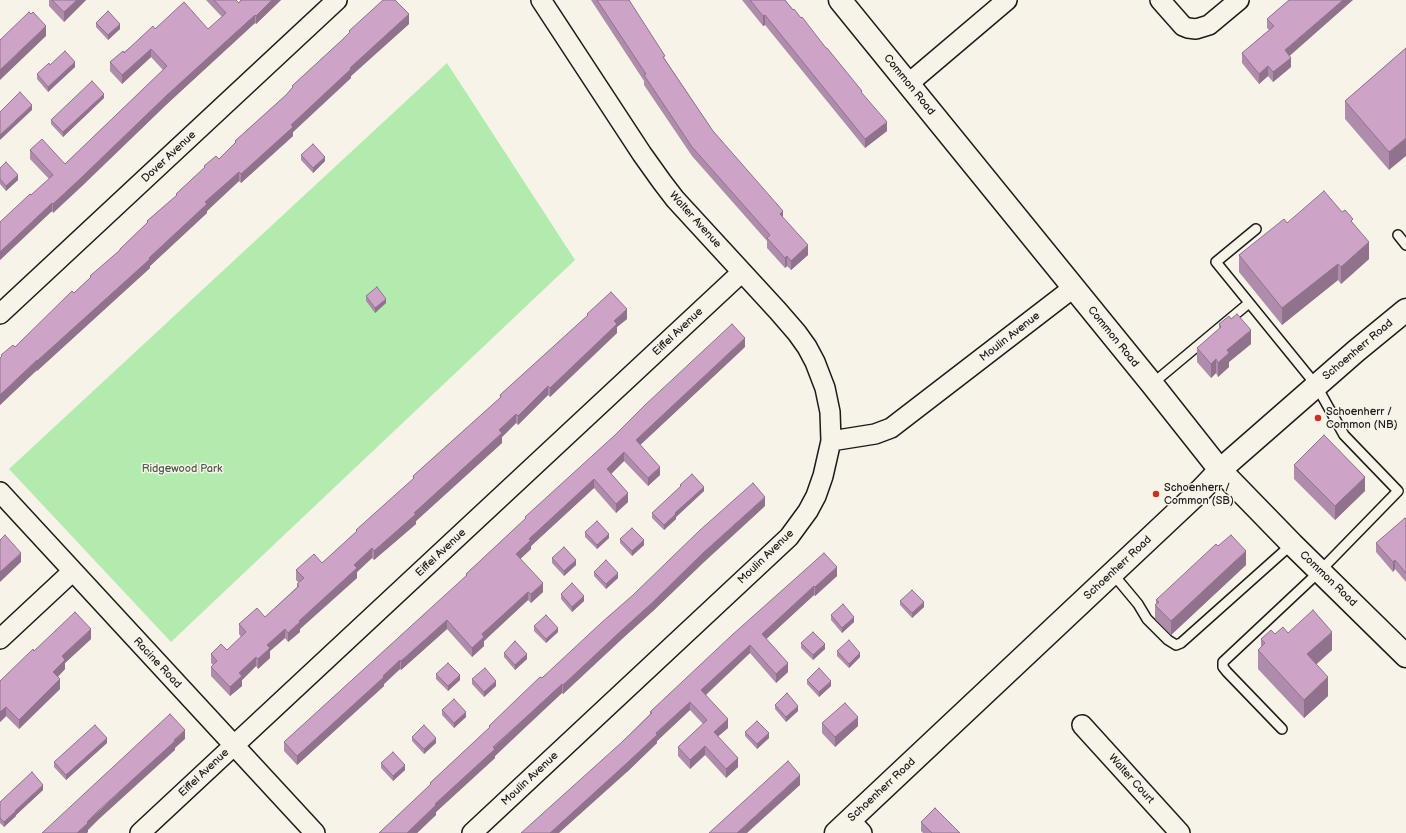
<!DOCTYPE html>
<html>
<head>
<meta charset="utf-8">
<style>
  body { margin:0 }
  canvas { display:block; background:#f7f3e8 }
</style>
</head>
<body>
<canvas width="1406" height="833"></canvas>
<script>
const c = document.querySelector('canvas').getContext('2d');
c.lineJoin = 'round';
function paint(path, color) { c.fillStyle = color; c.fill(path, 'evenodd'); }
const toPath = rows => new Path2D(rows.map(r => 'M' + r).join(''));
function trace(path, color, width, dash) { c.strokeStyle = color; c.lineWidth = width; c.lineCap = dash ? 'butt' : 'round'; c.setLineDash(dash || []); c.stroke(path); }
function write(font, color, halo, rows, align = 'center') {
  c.font = font + ' "Balsamiq Sans",sans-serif'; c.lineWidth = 3; c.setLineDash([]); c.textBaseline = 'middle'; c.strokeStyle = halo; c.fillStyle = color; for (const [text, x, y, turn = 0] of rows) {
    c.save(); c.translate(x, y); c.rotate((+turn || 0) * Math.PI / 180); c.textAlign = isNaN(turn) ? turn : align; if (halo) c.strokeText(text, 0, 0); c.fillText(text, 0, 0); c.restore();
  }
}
paint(toPath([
  [447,63,575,260,171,642,9,469]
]), '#b3ebaf');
const service = toPath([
  [1256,229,1216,262,1316,385,1344,435,1398,491,1320,571,1223,662,1223,667,1227,672,1282,729],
  [1398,235,1406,245],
  [1152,384,1249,303],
  [1113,574,1138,604,1147,619,1168,640,1176,645,1181,643,1292,544]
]);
const minor = toPath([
  [1160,0,1183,26,1188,28,1196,29,1209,25,1239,0],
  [908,84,1007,0],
  [0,314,337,0],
  [831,441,875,434,891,428,1073,288],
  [0,492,315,833],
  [0,639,73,571],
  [1082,725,1180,833],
  [850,820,862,833],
  [140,833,742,272],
  [472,833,789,537,808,511,816,496,823,476,831,441,830,412,825,388,815,362,807,347,797,333,778,311,675,199,662,182,642,154,541,0]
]);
const tertiary = toPath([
  [840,0,1152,384,1220,470,1292,544,1406,656]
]);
const secondary = toPath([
  [836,833,1201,490,1220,470,1356,351,1406,310]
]);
trace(service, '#1c1c1c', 12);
trace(minor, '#1c1c1c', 22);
trace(tertiary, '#1c1c1c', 25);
trace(secondary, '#1c1c1c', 25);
trace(service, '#f7f3e8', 9);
trace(minor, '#f7f3e8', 19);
trace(tertiary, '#f7f3e8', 22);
trace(secondary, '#f7f3e8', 22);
paint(toPath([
  [49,0,86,0,64,22,49,6],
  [206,0,236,0,239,3,241,0,281,0,256,24,255,23,167,104,82,186,53,213,52,211,0,260,0,222,31,195,49,179,30,159,30,150,65,164,163,70,151,57,122,84,110,71,110,62,155,29,208,29,222,17],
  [591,0,629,0,665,59,713,131,783,218,808,255,791,270,787,266,785,268,767,248,767,241,692,156,644,85,644,81],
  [742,0,785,0,826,48,862,93,887,131,865,148,765,25,763,26],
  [1289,0,1289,56,1291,67,1273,82,1268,76,1259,84,1242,63,1242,53,1269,30,1267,28,1267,19],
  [96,23,120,29,108,40,96,27],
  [409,24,351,76,351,78,293,132,293,136,241,183,239,181,207,211,207,213,150,266,150,268,37,371,37,370,0,405,0,358,1,357,1,355,15,347,90,278,90,276,120,251,120,249,147,223,147,221,176,196,176,194,204,168,204,166,219,159,235,143,235,141,286,95,292,88,292,86,342,40,349,33,349,31],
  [1406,48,1389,170,1345,119,1345,101],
  [50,65,75,67,48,92,37,79,37,74],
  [104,98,63,137,51,124,51,120],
  [301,155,325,161,313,173,301,160],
  [0,168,18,180,6,191,0,184],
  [1342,212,1353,223,1369,259,1341,284,1338,280,1282,325,1239,272,1239,255,1287,223],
  [366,296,386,303,375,313,366,301],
  [587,314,627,319,617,327,617,333,550,397,548,395,518,425,516,423,502,437,502,443,416,521,416,524,374,560,372,558,357,572,357,578,300,629,300,632,288,642,285,638,270,651,270,658,258,669,256,666,242,680,242,686,230,696,211,676,211,667,213,665,211,663,211,654,227,650,241,637,239,634,239,624,265,617,297,587,297,584,299,583,296,580,296,570,322,563,356,532,356,530,413,480,413,476,500,398,500,395,587,316],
  [1219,324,1251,344,1229,362,1229,367,1218,377,1216,373,1211,378,1197,362,1197,348,1219,329],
  [745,347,640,445,660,475,648,486,624,461,611,474,628,502,616,513,594,488,531,546,531,549,520,559,543,592,531,603,528,600,484,641,484,646,472,657,447,629,401,670,400,669,384,684,384,686,297,765,284,751,284,742,466,577,466,574,525,519,525,517],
  [1294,465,1365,491,1335,520,1294,479],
  [680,485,704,491,676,517,676,519,664,530,652,518,652,513,680,487],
  [765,506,704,562,653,611,623,638,563,694,562,693,524,728,495,756,495,758,436,812,436,815,417,833,379,833,430,786,430,783,489,728,489,726,542,678],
  [1406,519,1406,582,1395,569,1393,572,1376,552,1376,543],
  [585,532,609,538,597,549,585,537],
  [620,539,644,545,632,556,620,543],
  [1218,546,1246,565,1171,635,1155,619,1155,605,1156,604,1156,600],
  [824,553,837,576,815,596,814,595,766,639,788,672,776,683,750,653,706,695,728,728,718,736,738,767,726,778,705,755,690,769,678,756,678,747,703,724,690,710,657,741,657,743,627,772,622,742,650,714,650,712],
  [552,558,576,565,564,576,552,563],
  [594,572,618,578,606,589,594,576],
  [561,594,584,601,572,612,561,599],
  [900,601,924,607,912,618,900,605],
  [831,615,854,622,842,633,831,620],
  [534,626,558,632,546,643,534,631],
  [1288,633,1332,650,1316,664,1328,696,1304,718,1258,669,1258,650,1261,647,1261,639,1275,634],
  [91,639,65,663,65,669,58,677,60,689,19,729,6,716,0,722,0,681,34,651],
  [801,643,825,649,813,660,801,648],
  [837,651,860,657,849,668,837,656],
  [504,653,527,659,515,670,504,657],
  [436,674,460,680,448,691,436,679],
  [472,679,496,686,484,697,472,684],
  [807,680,831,686,819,697,807,684],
  [775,705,798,711,786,722,775,709],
  [442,710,466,717,454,728,442,715],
  [822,723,858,726,835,747,822,733],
  [745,732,769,738,757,749,745,736],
  [412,737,436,743,424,754,412,741],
  [107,743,66,780,54,767,54,762],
  [381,763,405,770,393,781,381,768],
  [43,790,16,815,16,816,4,827,0,823,0,802],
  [921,822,960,833,923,833,921,831]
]), '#b08cac');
paint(toPath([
  [77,0,86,0,64,22,64,12],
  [272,0,281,0,256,24,256,16],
  [1343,0,1353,0,1285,60,1285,50],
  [409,14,409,24,351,76,351,78,293,132,293,136,241,183,241,174,350,68],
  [255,15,255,23,167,104,82,186,53,213,53,204,167,95],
  [765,15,765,25,763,26,763,16],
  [120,24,120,29,108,40,108,35],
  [46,26,46,36,0,80,0,70],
  [151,49,151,57,122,84,122,75],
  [1291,58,1291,67,1273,82,1273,72],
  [75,62,75,67,48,92,48,87],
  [1268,66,1268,76,1259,84,1259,74],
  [104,94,104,98,63,137,63,132],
  [32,105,32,110,0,140,0,135],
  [887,122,887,131,865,148,865,139],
  [1406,138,1406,156,1389,170,1389,152],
  [325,157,325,161,313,173,313,168],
  [239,172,239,181,207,211,207,213,150,266,150,268,37,371,37,361,149,258,205,202],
  [18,175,18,180,6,191,6,186],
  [52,203,52,211,0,260,0,252],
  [783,211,783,220,780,214],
  [1369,242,1369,259,1341,284,1341,267],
  [808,245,808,255,791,270,791,261],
  [787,256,787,266,785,268,785,258],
  [1338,264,1338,280,1282,325,1282,308],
  [386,299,386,303,375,313,375,308],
  [627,309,627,319,617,327,617,333,550,397,550,388,614,321],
  [1251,330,1251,344,1229,362,1229,367,1218,377,1218,363,1227,350],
  [745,338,745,347,636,449,636,440],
  [1216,359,1216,373,1211,378,1211,364],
  [37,360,37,370,0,405,0,395],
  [548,386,548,395,518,425,518,416],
  [516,414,516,423,502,437,502,443,416,521,416,524,374,560,374,551],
  [624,452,624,461,607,478,607,469],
  [660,467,660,475,648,486,648,478],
  [1365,477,1365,491,1335,520,1335,506],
  [594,479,594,488,531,546,531,549,516,563,516,554,529,539],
  [704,487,704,491,676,517,676,519,664,530,664,525,675,513],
  [628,493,628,502,616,513,616,504],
  [765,497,765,506,704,562,653,611,623,638,563,694,563,685,704,552],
  [609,534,609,538,597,549,597,545],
  [644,540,644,545,632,556,632,551],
  [372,548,372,558,357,572,357,578,300,629,300,632,288,642,288,633,299,621,354,565],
  [1246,551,1246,565,1171,635,1171,621],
  [21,553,21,562,0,582,0,572],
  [576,560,576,565,564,576,564,571],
  [1395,560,1395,569,1393,572,1393,562],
  [837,567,837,576,815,596,815,587],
  [618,573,618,578,606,589,606,584],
  [543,583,543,592,531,603,531,594],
  [814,586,814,595,762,643,762,634],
  [528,592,528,600,484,641,484,646,472,657,472,648,482,634],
  [584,596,584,601,572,612,572,607],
  [924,602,924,607,912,618,912,613],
  [854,617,854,622,842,633,842,628],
  [447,620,447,629,401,670,401,661],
  [558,628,558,632,546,643,546,639],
  [91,629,91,639,65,663,65,669,53,681,53,672,62,656],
  [285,629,285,638,270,651,270,658,258,669,258,659,267,645],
  [1332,632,1332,650,1307,673,1307,654],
  [825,644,825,649,813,660,813,655],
  [750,645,750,653,701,699,701,690],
  [860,653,860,657,849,668,849,664],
  [527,654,527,659,515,670,515,665],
  [256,657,256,666,242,680,242,686,230,696,230,687,239,673],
  [400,660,400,669,384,684,384,686,297,765,297,756],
  [788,663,788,672,776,683,776,674],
  [460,675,460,680,448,691,448,686],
  [1328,677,1328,696,1304,718,1304,700],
  [60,679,60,689,19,729,19,720],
  [496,681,496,686,484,697,484,692],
  [831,681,831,686,819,697,819,692],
  [562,684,562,693,495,756,495,758,436,812,436,815,417,833,407,833,435,804,524,719],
  [690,702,690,710,657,741,657,743,627,772,559,833,550,833],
  [798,706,798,711,786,722,786,717],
  [6,707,6,716,0,722,0,712],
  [466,712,466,717,454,728,454,723],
  [858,717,858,726,835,747,835,737],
  [728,719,728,728,714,740,714,732],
  [185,730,185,739,175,748,175,750,98,820,88,830,88,832,87,833,77,833,87,822],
  [769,733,769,738,757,749,757,744],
  [107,738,107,743,66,780,66,775],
  [436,738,436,743,424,754,424,749],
  [705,746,705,755,690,769,690,760],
  [738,758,738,767,726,778,726,769],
  [405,765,405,770,393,781,393,776],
  [800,775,800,785,747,833,737,833],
  [43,785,43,790,16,815,16,816,4,827,4,822,15,811]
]), '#90728c');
const building = toPath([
  [52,0,77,0,64,12,52,0],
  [214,0,236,0,239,3,241,0,272,0,256,16,255,15,167,95,82,177,53,204,52,203,0,252,0,222,30,194,31,195,53,175,30,150,42,139,65,164,167,66,151,49,122,75,110,62,123,51,124,53,153,26,155,29,184,2,208,29,226,13,214,0],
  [383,0,395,0,409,14,350,68,351,69,291,125,293,127,241,174,239,172,205,202,207,204,149,258,150,259,37,361,37,360,0,395,0,358,2,356,1,355,13,345,15,347,72,291,74,293,91,277,90,276,120,250,120,249,148,222,147,221,177,195,176,194,205,167,204,166,216,156,219,159,236,142,235,141,286,95,293,87,292,86,342,40,350,32,349,31,383,0],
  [597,0,629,0,665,56,663,57,713,131,783,211,780,214,808,245,791,261,787,256,785,258,767,238,770,235,692,147,644,75,646,74,597,0],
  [750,0,785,0,793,10,794,9,801,18,802,17,826,48,827,48,862,91,861,92,887,122,865,139,765,15,763,16,750,0],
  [1289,0,1343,0,1285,50,1291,58,1273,72,1268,66,1259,74,1242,53,1274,26,1267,19,1289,0],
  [108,11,120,24,108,35,96,23,108,11],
  [29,12,31,14,33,12,46,26,0,70,0,40,29,12],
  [1406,48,1406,138,1389,152,1345,101,1406,48],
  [65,51,75,62,48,87,37,74,49,63,50,65,65,51],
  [92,81,104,94,63,132,51,120,92,81],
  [20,92,32,105,0,135,0,112,20,92],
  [313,144,325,157,313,168,301,155,313,144],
  [6,162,18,175,6,186,0,179,0,168,6,162],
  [1324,191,1342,212,1345,210,1353,219,1351,221,1369,242,1341,267,1338,264,1282,308,1239,255,1284,219,1287,223,1324,191],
  [377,287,386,299,375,308,366,296,377,287],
  [611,292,627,309,614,321,617,324,550,388,548,386,518,416,516,414,499,430,502,433,414,513,416,514,374,551,372,548,354,565,357,568,299,621,300,622,288,633,285,629,267,645,270,648,258,659,256,657,239,673,242,676,230,687,211,667,217,661,211,654,221,644,227,650,246,632,239,624,257,608,265,617,299,586,297,584,304,578,296,570,314,554,322,563,357,531,356,530,414,478,413,476,501,397,500,395,588,315,587,314,611,292],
  [1237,314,1251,330,1227,350,1229,353,1218,363,1216,359,1211,364,1197,348,1221,327,1219,324,1229,316,1231,319,1237,314],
  [732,324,745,338,636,440,660,467,648,478,624,452,607,469,628,493,616,504,594,479,529,539,531,540,516,554,543,583,531,594,528,592,482,634,484,637,472,648,447,620,401,661,400,660,383,676,384,677,297,756,284,742,467,575,466,574,526,518,525,517,615,435,645,405,732,324],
  [1324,435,1365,477,1335,506,1294,465,1324,435],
  [692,474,704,487,675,513,676,514,664,525,652,513,681,486,680,485,692,474],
  [753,483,765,497,704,552,653,602,623,629,563,685,562,684,524,719,493,747,495,749,435,804,436,805,407,833,379,833,431,784,430,783,490,727,489,726,518,698,540,677,542,678,601,623,633,595,699,531,753,483],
  [1405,518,1406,519,1406,573,1395,560,1393,562,1376,543,1405,518],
  [597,521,609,534,597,545,585,532,597,521],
  [632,528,644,540,632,551,620,539,632,528],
  [5,535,21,553,0,572,0,540,5,535],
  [1231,535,1246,551,1171,621,1155,605,1159,602,1156,600,1216,544,1218,546,1231,535],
  [564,547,576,560,564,571,552,558,564,547],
  [824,553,837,567,815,587,814,586,762,634,788,663,776,674,750,645,701,690,728,719,714,732,738,758,726,769,705,746,690,760,678,747,707,720,690,702,656,733,657,735,627,763,550,833,521,833,622,742,652,713,650,712,732,635,824,553],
  [606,560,618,573,606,584,594,572,606,560],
  [572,583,584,596,572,607,561,594,572,583],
  [912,590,924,602,912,613,900,601,912,590],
  [843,604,854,617,842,628,831,615,843,604],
  [1313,610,1332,632,1307,654,1328,677,1304,700,1258,650,1265,643,1261,639,1271,630,1275,634,1283,627,1288,633,1313,610],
  [75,612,91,629,62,656,65,660,53,672,60,679,19,720,6,707,0,712,0,681,33,649,34,651,75,612],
  [546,615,558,628,546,639,534,626,546,615],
  [813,632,825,644,813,655,801,643,813,632],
  [849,640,860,653,849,664,837,651,849,640],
  [515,641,527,654,515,665,504,653,515,641],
  [448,663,460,675,448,686,436,674,448,663],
  [485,668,496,681,484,692,472,679,485,668],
  [819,668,831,681,819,692,807,680,819,668],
  [787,693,798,706,786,717,775,705,787,693],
  [454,699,466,712,454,723,442,710,454,699],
  [845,703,858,717,835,737,822,723,845,703],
  [170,714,185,730,174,740,175,741,98,811,87,822,88,823,77,833,42,833,170,714],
  [757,721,769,733,757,744,745,732,757,721],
  [95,725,107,738,66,775,54,762,95,725],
  [424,725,436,738,424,749,412,737,424,725],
  [393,752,405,765,393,776,381,763,393,752],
  [788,761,800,775,737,833,709,833,788,761],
  [32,772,43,785,15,811,16,811,4,822,0,818,0,802,32,772],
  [935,808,960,833,932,833,921,822,935,808]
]);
paint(building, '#cda3c8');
trace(building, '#90728c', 1);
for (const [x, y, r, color] of [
  [1318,418,4,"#c8321e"],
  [1156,494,4,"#c8321e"]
]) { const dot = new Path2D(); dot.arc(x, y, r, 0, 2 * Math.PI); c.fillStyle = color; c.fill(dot); trace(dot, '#f7f3e8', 1.5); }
write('11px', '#1c1c1c', '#f7f3e8', [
  ["Common Road",909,85,51],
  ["Dover Avenue",169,157,-43],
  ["Walter Avenue",695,220,48],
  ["Eiffel Avenue",678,332,-43],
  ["Moulin Avenue",1010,337,-38],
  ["Common Road",1113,337,51],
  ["Schoenherr Road",1358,350,-40],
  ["Eiffel Avenue",441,553,-43],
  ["Moulin Avenue",766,557,-44],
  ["Schoenherr Road",1118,568,-43],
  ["Common Road",1328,579,44],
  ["Racine Road",157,663,47],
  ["Eiffel Avenue",204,773,-43],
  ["Moulin Avenue",530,779,-43],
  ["Walter Court",1131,779,48],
  ["Schoenherr Road",882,790,-43]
]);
write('11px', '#1c1c1c', '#f7f3e8', [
  ["Schoenherr /",1326,412],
  ["Common (NB)",1326,425],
  ["Schoenherr /",1164,488],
  ["Common (SB)",1164,501]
], 'left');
write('11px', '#495a48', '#f7f3e8', [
  ["Ridgewood Park",182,469]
]);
</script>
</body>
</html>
